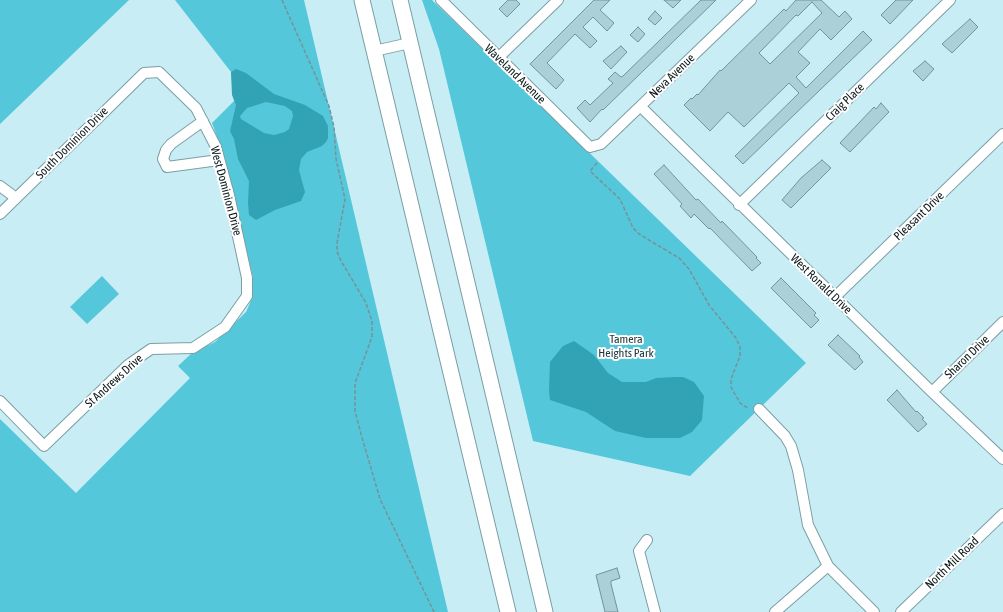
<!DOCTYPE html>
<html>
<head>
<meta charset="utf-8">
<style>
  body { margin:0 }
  canvas { display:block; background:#c8edf4 }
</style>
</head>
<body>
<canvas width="1003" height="612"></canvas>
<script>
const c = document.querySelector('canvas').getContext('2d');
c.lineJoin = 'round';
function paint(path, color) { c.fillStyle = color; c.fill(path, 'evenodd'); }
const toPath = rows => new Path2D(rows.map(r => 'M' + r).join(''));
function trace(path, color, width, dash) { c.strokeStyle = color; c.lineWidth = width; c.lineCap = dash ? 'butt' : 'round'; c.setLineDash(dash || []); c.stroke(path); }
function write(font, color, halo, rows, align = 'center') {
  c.font = font + ' "Asap Condensed",sans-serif'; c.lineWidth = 4; c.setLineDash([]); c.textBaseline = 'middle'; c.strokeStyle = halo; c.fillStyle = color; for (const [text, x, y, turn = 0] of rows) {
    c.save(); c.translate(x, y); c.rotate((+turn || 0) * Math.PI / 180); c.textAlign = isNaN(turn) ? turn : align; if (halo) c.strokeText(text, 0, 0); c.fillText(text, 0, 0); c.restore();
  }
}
paint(toPath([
  [0,0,129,0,0,124],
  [175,0,304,0,448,612,0,612,0,419,76,493,190,378,178,366,192,353,215,342,246,312,253,296,253,277,224,156,212,123,234,101,231,72],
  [422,0,432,0,806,363,690,476,533,441,439,49],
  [102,276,119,294,87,324,70,307]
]), '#54c7da');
paint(toPath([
  [236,69,246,73,274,94,305,105,323,116,328,126,328,138,326,142,322,146,307,152,301,159,299,170,305,192,301,201,275,210,256,220,249,215,248,203,249,181,238,159,234,139,230,131,236,105,232,95,231,72],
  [266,102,285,106,292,111,293,116,289,129,285,132,274,135,264,133,241,119,240,116,247,108],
  [574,341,594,355,608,373,622,382,646,382,656,378,676,377,683,377,694,382,704,396,702,420,692,432,680,438,646,438,615,431,586,412,550,400,549,391,550,362,563,346]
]), '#31a3b4');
const building = toPath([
  [508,0,516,0,520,4,507,17,499,9,508,0],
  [594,0,610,0,600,10,614,23,607,31,593,17,583,27,597,41,590,48,575,34,547,63,564,80,556,89,530,64,594,0],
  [664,0,681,0,673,8,664,0],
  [701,0,716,0,603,110,602,109,590,122,577,108,585,100,590,105,613,83,608,79,615,72,621,77,623,76,701,0],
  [796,0,821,0,839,17,845,11,852,19,831,40,820,29,798,52,810,63,796,77,806,88,863,31,872,40,743,164,735,156,799,93,789,83,744,127,728,112,710,131,684,105,691,98,692,99,697,94,698,95,720,70,721,71,784,9,786,11,796,0],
  [812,2,822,13,770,64,759,53,796,15,798,16,812,2],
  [896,0,913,0,890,24,881,15,896,0],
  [655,11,662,18,655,25,648,19,655,11],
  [970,19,978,27,952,53,942,44,970,19],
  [638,27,645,34,638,42,630,35,638,27],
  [621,46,627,52,611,69,603,61,621,46],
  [925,61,934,69,923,81,913,71,925,61],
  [881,103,889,112,850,152,840,143,874,107,876,109,881,103],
  [822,160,831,168,791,208,782,200,801,178,822,160],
  [664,165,696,200,698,199,721,223,722,221,757,257,756,258,761,263,752,271,710,228,709,229,694,214,691,218,680,206,682,204,654,174,664,165],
  [781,278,816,313,814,315,819,320,811,328,771,288,781,278],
  [838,335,860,356,859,357,863,362,855,370,828,345,838,335],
  [897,390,916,412,917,411,924,418,922,419,927,424,918,432,887,400,897,390],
  [617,568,620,578,611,581,611,584,618,612,605,612,596,575,617,568]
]);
paint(building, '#acd0d7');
trace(building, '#72949b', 1);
const minor = toPath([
  [441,0,590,147,601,144,751,0],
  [374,51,410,43],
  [498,58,558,0],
  [641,107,932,392,1003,459],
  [203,121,171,144,166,150,163,159,167,167,219,160],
  [0,186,16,198],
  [739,205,950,0],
  [0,214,144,73,159,72,196,108,216,147,229,195,247,278,247,296,225,327,193,348,151,349,128,365,44,446,0,401],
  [835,297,1003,134],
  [932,392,1003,322],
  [759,409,785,436,791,446,798,470,808,525,828,566,874,612],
  [647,540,639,551,655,612],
  [775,612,828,566],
  [901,612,1003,514]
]);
const highway = toPath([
  [362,0,508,612],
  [400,0,545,612]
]);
trace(minor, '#7b9ea4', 12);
trace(highway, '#7b9ea4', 17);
trace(toPath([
  [282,0,329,106,334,127,336,159,345,199,337,243,337,251,340,259,366,303,372,321,372,337,355,383,355,411,361,434,380,499,434,612],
  [597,163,590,171,620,199,633,228,639,234,679,258,689,269,709,305,736,338,740,347,740,356,731,379,731,387,740,403,749,409]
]), '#779398', 1.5, [4, 2]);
trace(minor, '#fff', 10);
trace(highway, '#fff', 15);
write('12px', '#0a181a', '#fff', [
  ["Waveland Avenue",515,74,44],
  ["Neva Avenue",672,76,-44],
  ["Craig Place",845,102,-44],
  ["South Dominion Drive",72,143,-45],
  ["West Dominion Drive",226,191,75],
  ["Pleasant Drive",919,216,-44],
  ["West Ronald Drive",821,284,44],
  ["Sharon Drive",967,357,-44],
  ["St Andrews Drive",114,381,-42],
  ["North Mill Road",952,563,-44]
]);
write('12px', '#21393d', '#fff', [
  ["Tamera",626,339],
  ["Heights Park",626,353]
]);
</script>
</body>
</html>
